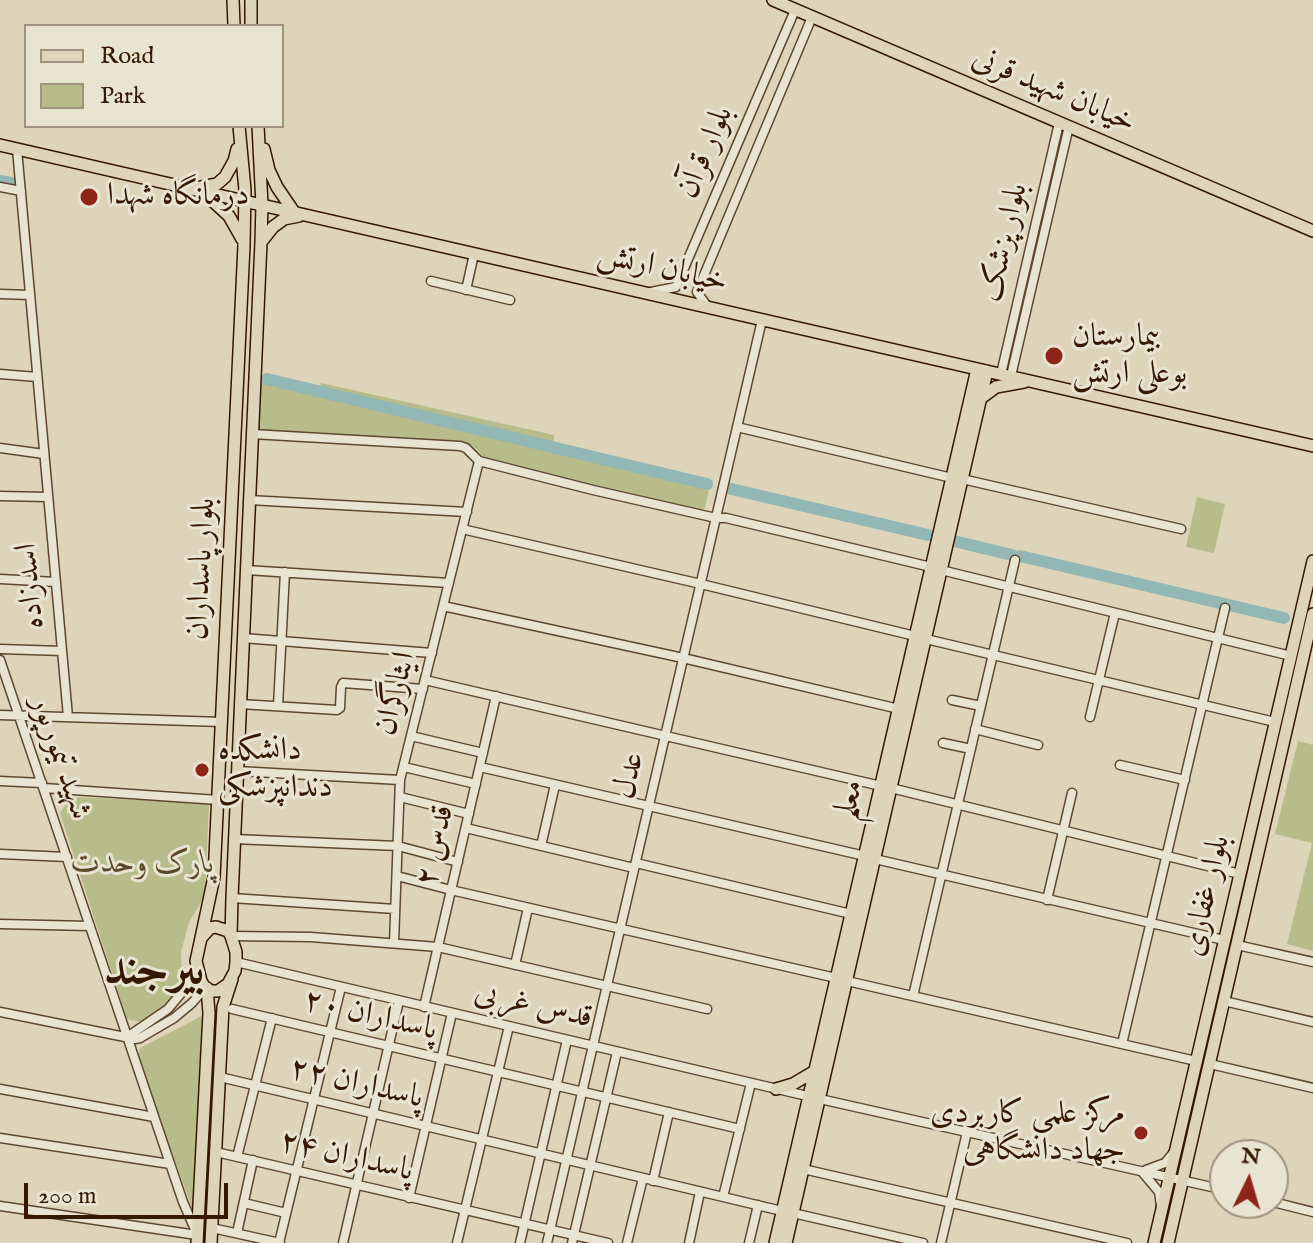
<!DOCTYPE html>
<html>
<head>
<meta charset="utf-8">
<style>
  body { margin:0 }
  #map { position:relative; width:1313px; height:1243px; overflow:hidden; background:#ddd4b9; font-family:"IM FELL English",serif }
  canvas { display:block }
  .legend { position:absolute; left:24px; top:24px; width:260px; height:104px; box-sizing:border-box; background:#e9e3d2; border:2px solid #a1927e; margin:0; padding:10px 14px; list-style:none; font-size:24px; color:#351800 }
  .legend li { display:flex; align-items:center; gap:16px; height:40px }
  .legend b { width:40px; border:2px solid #a1927e }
  .north { position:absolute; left:1209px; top:1139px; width:80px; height:80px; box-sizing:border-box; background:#e9e3d2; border:2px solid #a1927e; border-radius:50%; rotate:5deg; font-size:22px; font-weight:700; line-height:32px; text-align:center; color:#351800 }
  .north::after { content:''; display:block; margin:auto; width:28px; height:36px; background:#8f2418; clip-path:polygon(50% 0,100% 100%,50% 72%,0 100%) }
  .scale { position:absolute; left:24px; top:1183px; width:204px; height:36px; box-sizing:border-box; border:4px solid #351800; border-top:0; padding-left:10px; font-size:24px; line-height:28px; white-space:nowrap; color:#351800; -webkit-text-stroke:6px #e9e3d2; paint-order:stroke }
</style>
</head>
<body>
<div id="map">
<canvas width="1313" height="1243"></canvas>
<ul class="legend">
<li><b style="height:10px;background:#ddd4b9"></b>Road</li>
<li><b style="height:22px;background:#b8bb8a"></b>Park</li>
</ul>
<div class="north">N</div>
<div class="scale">200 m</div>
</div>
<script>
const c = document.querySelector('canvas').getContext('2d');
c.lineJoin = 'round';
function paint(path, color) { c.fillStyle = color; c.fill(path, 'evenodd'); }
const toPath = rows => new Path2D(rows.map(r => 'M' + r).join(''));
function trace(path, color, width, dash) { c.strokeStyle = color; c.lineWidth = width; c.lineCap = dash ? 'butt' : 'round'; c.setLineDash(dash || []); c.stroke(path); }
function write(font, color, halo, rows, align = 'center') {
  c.font = font + ' "IM FELL English",Amiri,serif'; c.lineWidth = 6; c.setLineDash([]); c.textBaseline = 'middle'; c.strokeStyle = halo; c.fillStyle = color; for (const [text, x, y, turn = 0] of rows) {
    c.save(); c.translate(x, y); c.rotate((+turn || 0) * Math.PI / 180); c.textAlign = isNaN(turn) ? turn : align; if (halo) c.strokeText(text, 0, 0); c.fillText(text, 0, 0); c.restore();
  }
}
paint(toPath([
  [260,382,318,396,321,383,554,435,554,443,710,483,705,508,700,510,487,460,472,445,258,430],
  [1197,497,1225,504,1214,553,1186,547],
  [1298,741,1313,745,1313,951,1287,944,1312,843,1275,834],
  [71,797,209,803,205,896,189,922,181,952,182,983,175,997,166,1008,148,1020,141,1022,127,1019,60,813],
  [202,1016,193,1211,138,1058,140,1048]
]), '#b8bb8a');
trace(toPath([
  [0,181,11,183],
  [267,379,707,484],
  [727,488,928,535],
  [954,541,1012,555],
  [1020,556,1284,618]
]), '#93b7b5', 12);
const minor = toPath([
  [17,149,68,717],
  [0,187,21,191],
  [431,281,510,300],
  [466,290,474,254],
  [651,292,676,287,795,10],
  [0,294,30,295],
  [707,306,697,292,812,17],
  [0,374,37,377],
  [1001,374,1059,123],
  [1011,376,1069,126],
  [737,427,952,478],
  [252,434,460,446,466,448,479,461,593,490,716,518,726,518,931,567],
  [0,448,44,454],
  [962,479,1181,529],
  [0,496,48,497],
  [249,500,467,512],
  [462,529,701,584,915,636],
  [246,570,449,583],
  [941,570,1291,656],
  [0,579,56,582],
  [443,606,683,658,899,709],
  [243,638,432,653],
  [926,639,1275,722],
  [0,649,62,651],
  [0,660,183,1202,197,1234],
  [425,680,881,786],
  [952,700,981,706],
  [240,704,337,710,340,708,341,687,343,683,423,689],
  [278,706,285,572],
  [0,715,222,722],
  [1090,717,1115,613],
  [975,729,1038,745],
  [411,736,483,753],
  [943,743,971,749],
  [1120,765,1185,780],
  [404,767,476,784],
  [480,767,865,856],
  [237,771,400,780],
  [0,781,42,783],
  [44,788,218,800],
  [891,788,1240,874],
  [400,797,469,814],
  [466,828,634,868],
  [234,839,398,846,458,862],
  [541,846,555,785],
  [0,854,67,857],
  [875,859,1224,940],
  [636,863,851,914],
  [397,876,451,890,836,978],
  [232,898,395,909],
  [1047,900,1072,793],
  [0,924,90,926],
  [231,936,311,937,438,947,707,1009],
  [394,943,400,780,479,461],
  [1237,945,1313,962],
  [236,962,820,1099,1225,1190],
  [515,965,528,908],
  [847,981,1196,1061],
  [913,996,1015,560],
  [1224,1001,1313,1022],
  [424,1007,496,696],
  [232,1009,740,1129],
  [0,1012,135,1039,140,1038,174,1018,192,1003,205,988],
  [127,1037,168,1009,198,973],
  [1122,1044,1225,608],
  [1210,1064,1313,1088],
  [220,1077,782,1211],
  [0,1089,154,1117],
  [0,1138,170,1164],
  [216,1152,608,1243],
  [237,1157,272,1018],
  [803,1169,1127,1243],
  [1146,1170,1165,1163,1174,1152],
  [1143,1173,1159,1192,1161,1206],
  [653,1181,669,1112],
  [723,1197,751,1083],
  [409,1198,452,1013],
  [1273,1202,1313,1212],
  [244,1203,286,1213],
  [0,1206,197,1235],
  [793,1213,923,1243],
  [212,1228,280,1243],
  [237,1233,253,1160],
  [279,1243,341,987],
  [343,1243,399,1001],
  [457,1243,509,1026],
  [520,1243,567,1040],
  [547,1243,762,320],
  [572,1243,617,1052],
  [627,1243,643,1178],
  [689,1243,700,1192],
  [749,1243,758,1205],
  [941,1243,967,1132]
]);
const major = toPath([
  [233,0,234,26],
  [251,0,251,26],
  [773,0,1313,231],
  [0,145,1313,446],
  [264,149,269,170,277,187,294,212],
  [196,188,217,184,225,177,234,161,237,149],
  [205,194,229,216,242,239],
  [262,241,273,227,284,219,299,216],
  [981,398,996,387,1024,382],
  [216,927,228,931,231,936,236,952,236,962,235,971,228,984,218,991,212,991,205,988,201,981,196,961,201,938,210,928,216,927],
  [231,936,232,898,261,242,262,205,258,126],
  [201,938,214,877,244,245,245,190,239,126],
  [776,1089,793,1084,815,1071],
  [197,1243,209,1013,207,988],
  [211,1243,223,1007,232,979],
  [775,1243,977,369],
  [786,1243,987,371],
  [1154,1243,1313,561],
  [1168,1243,1313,614]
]);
trace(minor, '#5f472e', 11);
trace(major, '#351800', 14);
trace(minor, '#e9e3d2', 8);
trace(major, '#ddd4b9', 11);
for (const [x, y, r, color] of [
  [89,197,10,"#8f2418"],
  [1054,356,10,"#8f2418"],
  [202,770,8,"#8f2418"],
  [1141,1133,8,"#8f2418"]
]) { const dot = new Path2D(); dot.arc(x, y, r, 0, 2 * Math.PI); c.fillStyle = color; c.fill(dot); trace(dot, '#e9e3d2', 3); }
write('32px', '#351800', '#e9e3d2', [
  ["خیابان شهید قرنی",1053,92,23],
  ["بلوار قرآن",707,153,-67],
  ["بلوار پزشک",1006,243,-77],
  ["خیابان ارتش",662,270,13],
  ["بلوار پاسداران",203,569,-87],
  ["اسدزاده",32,586,-95],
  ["ایثارگران",397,694,-76],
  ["شهید تیمورپور",59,758,71],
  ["عدل",631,776,-77],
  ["معلم",851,800,-77],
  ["قدس ۲",437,846,-77],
  ["بلوار غفاری",1208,896,-77],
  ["قدس غربی",533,1007,13],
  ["پاسداران ۲۰",370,1017,13],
  ["پاسداران ۲۲",356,1085,13],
  ["پاسداران ۲۴",346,1158,13]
]);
write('32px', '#351800', '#e9e3d2', [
  ["درمانگاه شهدا",107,197],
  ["بیمارستان",1072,338],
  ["بوعلی ارتش",1072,375],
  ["دانشکده",218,752],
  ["دندانپزشکی",218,789],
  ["مرکز علمی کاربردی",1125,1115,"right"],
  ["جهاد دانشگاهی",1125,1152,"right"]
], 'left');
write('italic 32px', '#5c4929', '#e9e3d2', [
  ["پارک وحدت",143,865]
]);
write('bold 48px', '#351800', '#e9e3d2', [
  ["بیرجند",154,973]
]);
</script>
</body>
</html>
